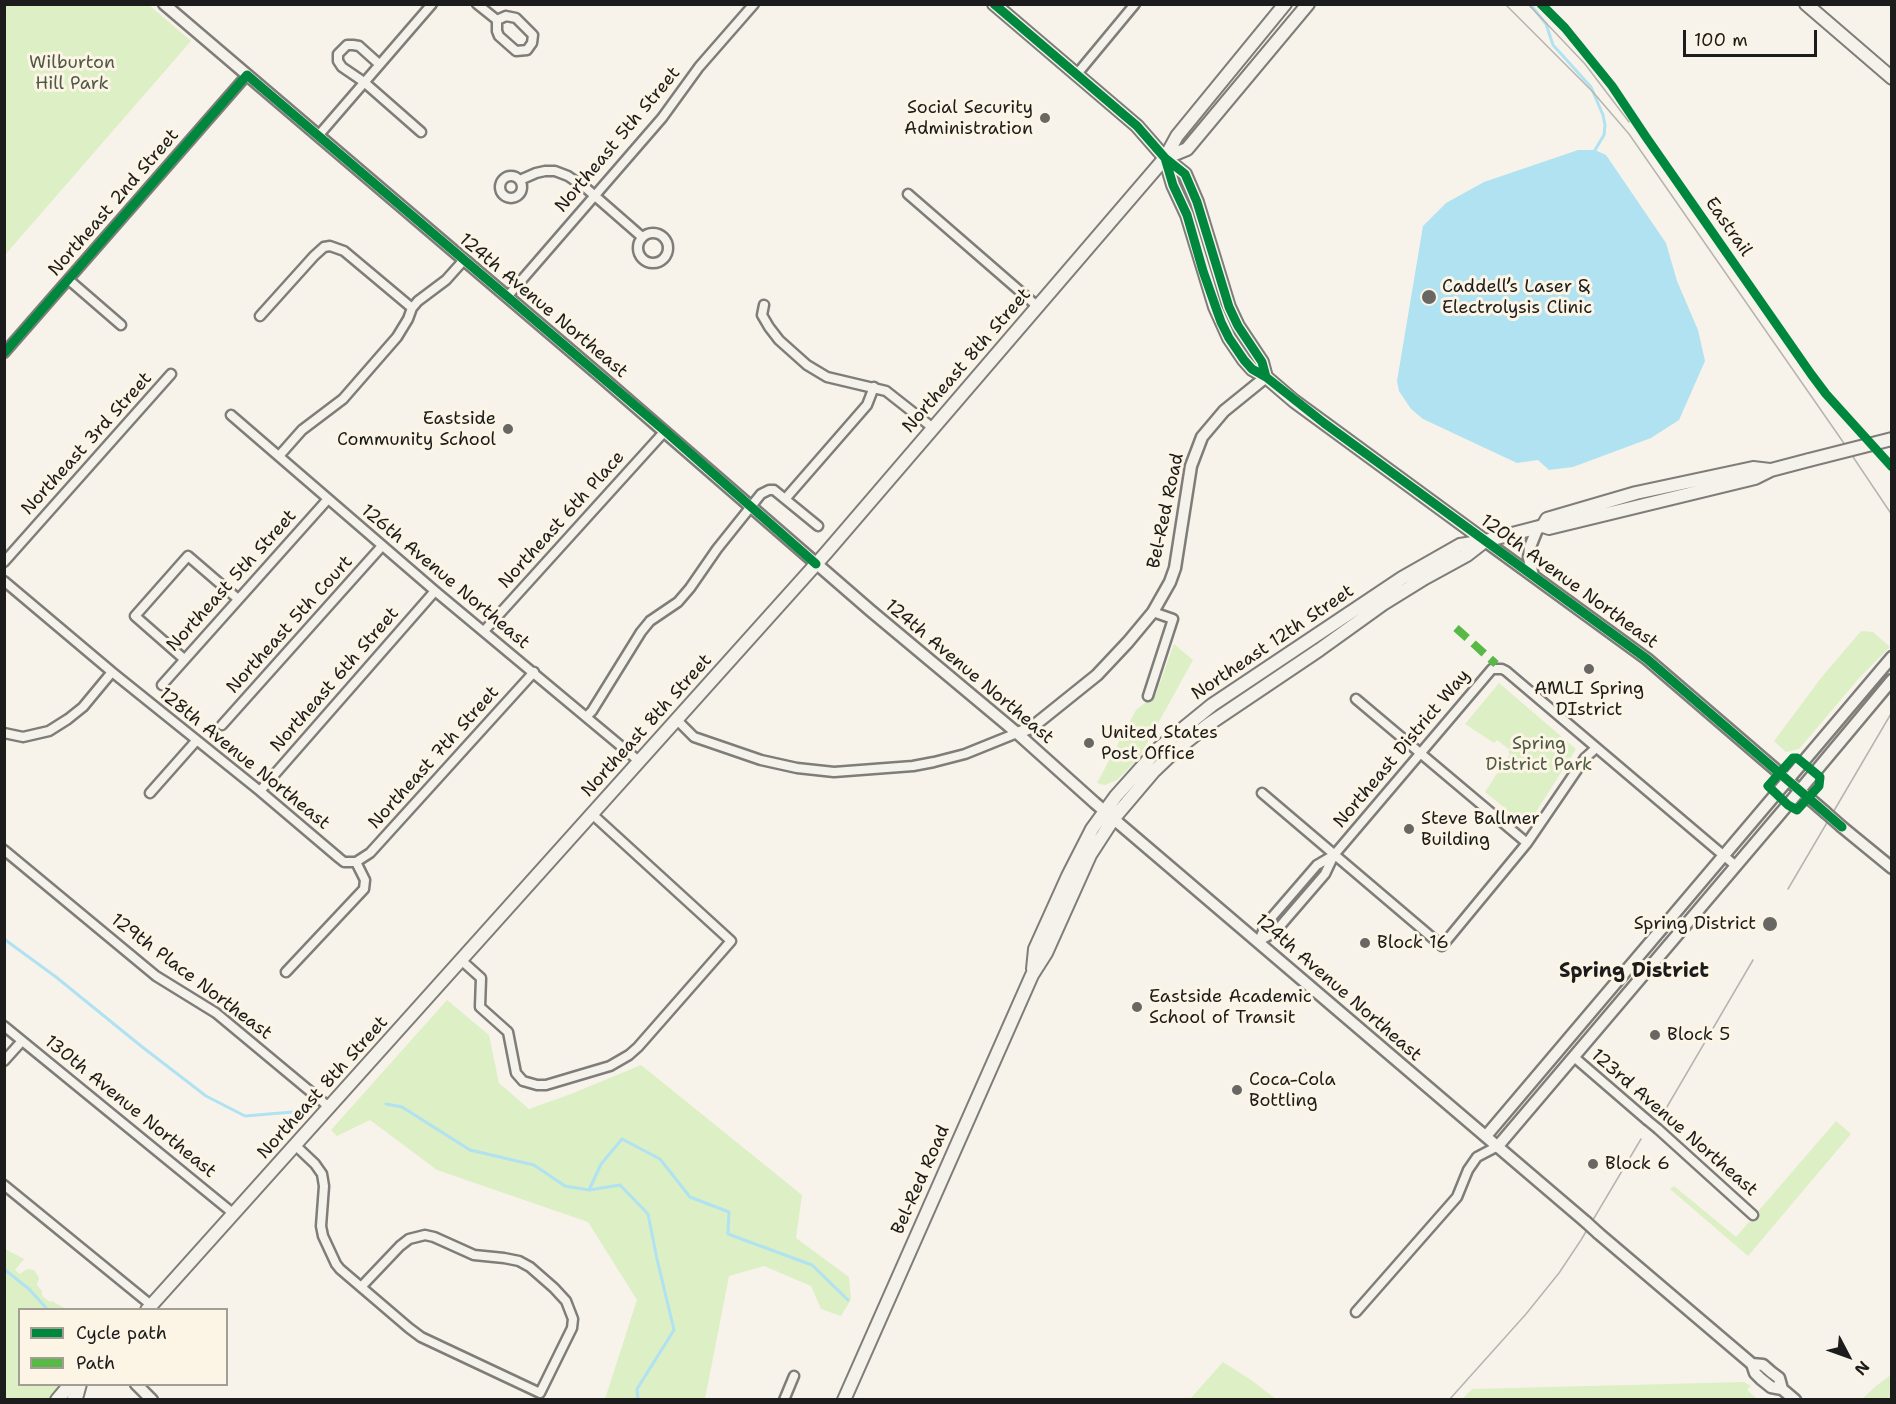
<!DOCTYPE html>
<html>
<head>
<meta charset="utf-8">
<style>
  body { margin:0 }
  #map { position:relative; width:1896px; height:1404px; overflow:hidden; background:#f7f3ea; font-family:"Shantell Sans",sans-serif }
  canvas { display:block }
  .frame { position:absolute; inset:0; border:6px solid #1c1c1c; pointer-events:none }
  .legend { position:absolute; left:18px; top:1308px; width:210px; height:78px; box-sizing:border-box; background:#fcf5e5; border:2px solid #a29e95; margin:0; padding:8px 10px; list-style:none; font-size:18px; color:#1c1c1c }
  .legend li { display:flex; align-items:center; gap:12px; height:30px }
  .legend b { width:30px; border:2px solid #a29e95 }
  .north { position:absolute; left:1818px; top:1326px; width:60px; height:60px; -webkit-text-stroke:4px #fcf5e5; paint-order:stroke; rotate:131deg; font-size:16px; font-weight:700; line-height:24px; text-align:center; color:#1c1c1c }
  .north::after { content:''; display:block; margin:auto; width:21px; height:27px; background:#1c1c1c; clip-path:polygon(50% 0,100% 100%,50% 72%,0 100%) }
  .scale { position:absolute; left:1683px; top:30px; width:134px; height:27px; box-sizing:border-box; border:3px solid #1c1c1c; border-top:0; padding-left:8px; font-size:18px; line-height:21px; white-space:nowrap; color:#1c1c1c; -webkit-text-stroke:4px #fcf5e5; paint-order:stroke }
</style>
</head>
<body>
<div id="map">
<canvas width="1896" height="1404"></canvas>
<div class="frame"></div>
<ul class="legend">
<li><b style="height:8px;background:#00873e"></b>Cycle path</li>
<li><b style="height:8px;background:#58b947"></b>Path</li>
</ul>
<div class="north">N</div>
<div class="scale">100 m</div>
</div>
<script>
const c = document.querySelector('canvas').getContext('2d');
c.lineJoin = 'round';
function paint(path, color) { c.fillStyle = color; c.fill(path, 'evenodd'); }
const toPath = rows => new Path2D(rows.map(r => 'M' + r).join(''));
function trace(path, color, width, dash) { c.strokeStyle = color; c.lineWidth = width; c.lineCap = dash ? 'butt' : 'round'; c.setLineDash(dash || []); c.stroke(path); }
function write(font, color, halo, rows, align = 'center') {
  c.font = font + ' "Shantell Sans",sans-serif'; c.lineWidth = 6; c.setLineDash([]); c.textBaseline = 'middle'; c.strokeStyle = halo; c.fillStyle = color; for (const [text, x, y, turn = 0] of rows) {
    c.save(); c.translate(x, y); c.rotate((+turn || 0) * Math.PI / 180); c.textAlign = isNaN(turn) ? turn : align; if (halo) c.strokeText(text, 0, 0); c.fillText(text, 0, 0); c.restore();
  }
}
paint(toPath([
  [5,4,149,5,191,41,5,255],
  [1861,631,1873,632,1890,647,1860,677,1799,749,1786,752,1774,741,1821,678],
  [1174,644,1193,660,1139,758,1117,780,1105,785,1097,783,1136,710,1156,694],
  [1499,683,1576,749,1527,826,1485,792,1510,754,1508,752,1510,750,1497,740,1494,743,1465,724],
  [447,1000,489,1035,499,1083,529,1109,571,1094,641,1065,802,1195,796,1238,849,1277,851,1299,841,1316,821,1309,811,1286,764,1266,729,1276,705,1399,605,1399,637,1300,588,1222,437,1170,370,1120,337,1136,331,1130],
  [1836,1121,1851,1134,1748,1256,1670,1189,1674,1186,1736,1237],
  [5,1249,24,1259,15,1270,20,1274,27,1269,34,1270,39,1278,37,1285,42,1291,42,1296,50,1302,52,1301,66,1309,20,1310,20,1384,62,1385,48,1399,5,1399],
  [1223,1362,1251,1380,1276,1399,1190,1399],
  [1891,1375,1891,1399,1862,1399,1876,1386],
  [1744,1382,1751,1386,1747,1390,1757,1399,1462,1399,1472,1389]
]), '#dcefc5');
paint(toPath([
  [1578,150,1595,150,1606,155,1666,243,1677,281,1698,330,1705,361,1679,420,1651,438,1573,467,1549,470,1538,460,1517,463,1423,419,1411,409,1399,391,1397,381,1423,226,1446,203,1484,182]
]), '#b0e2f1');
trace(toPath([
  [1530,4,1546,24,1553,45,1591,87,1603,115,1605,125,1604,135,1595,150],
  [4,939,56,977,141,1046,206,1096,245,1116,293,1112],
  [386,1104,402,1107,470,1150,534,1165,565,1186,589,1190,601,1164,622,1139,660,1159,690,1197,729,1212,728,1234,812,1265,848,1300],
  [589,1190,620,1185,648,1214,657,1259,674,1330,637,1389,638,1400],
  [4,1269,29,1289,48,1310]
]), '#b0e2f1', 3);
const minor = toPath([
  [477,4,497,20],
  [506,16,516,18,533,35,532,43,527,50,516,51,499,36,497,31,497,20,506,16],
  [379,64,359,46,353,45,347,45,338,54,338,61,342,67,364,82,421,132],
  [1077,74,1135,4],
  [318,136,432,4],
  '500 187a11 11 0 1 1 22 0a11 11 0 1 1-22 0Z',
  [520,180,536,173,545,171,555,171,568,176,587,189,642,237],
  [908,194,1037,306],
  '638 248a15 15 0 1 1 30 0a15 15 0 1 1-30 0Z',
  [69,280,121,325],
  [507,297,662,118,699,67,754,4],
  [764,305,762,315,769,327,779,340,807,365,827,377,886,391,933,428],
  [260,316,314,256,324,247,330,246,344,251,412,308],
  [4,353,247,75],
  [231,415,435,591,640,762],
  [279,456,302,430,343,399,397,337,408,319,412,308,418,301,446,280,463,261],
  [786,498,867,405,874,387],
  [4,562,171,374],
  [4,581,112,672,260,791,339,858,344,862,356,862,365,880,364,889,286,972],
  [484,631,665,431],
  [184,659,135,616,188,556,238,599],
  [162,685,328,499],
  [1148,696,1173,619,1153,612],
  [1356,699,1527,843],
  [586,717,592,711,641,632,650,621,678,602,690,588,717,549,761,494,769,490,774,490,818,526],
  [677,720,694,737,761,760,797,768,834,772,913,766,934,762,965,754,1017,733],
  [222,725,382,546],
  [4,733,23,737,49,731,68,719,83,707,112,672],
  [260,791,435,591],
  [150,793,196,741],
  [1262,793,1442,946,1527,843,1585,758,1596,748],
  [4,850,156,976,216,1013,329,1107],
  [356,862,370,853,534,672],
  [1259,941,1275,932,1325,874,1334,855,1492,669,1502,669,1506,671,1736,866],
  [1259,941,1266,924,1317,865,1334,855],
  [461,960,481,978,480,1007,508,1032,516,1073,523,1081,537,1085,546,1085,610,1066,629,1055,638,1047,731,941,592,814],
  [4,1026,234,1214],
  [1574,1057,1647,1120],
  [4,1061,22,1041],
  [1658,1129,1753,1215],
  [295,1145,315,1164,322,1174,324,1186,321,1226,323,1236,336,1264,340,1269,409,1328,421,1337,540,1393,572,1328,573,1319,566,1301,554,1288,530,1267,519,1261,504,1258,474,1255,434,1237,425,1235,409,1239,400,1246,361,1287],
  [4,1185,151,1305],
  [1356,1312,1457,1197,1468,1170,1477,1157,1498,1146],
  [784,1400,794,1376]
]);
const tertiary = toPath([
  [164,4,598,374,871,611,1017,733,1095,803,1586,1222],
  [1485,541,1647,659,1825,812],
  [1533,576,1529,558,1530,547,1538,527],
  [1017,733,1031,728,1097,675,1128,642,1153,612,1170,582,1175,568,1191,466,1202,437,1224,411,1266,377],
  [1842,827,1892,868],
  [1486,1136,1892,657],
  [1498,1146,1785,808,1892,680],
  [1598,1233,1752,1364,1755,1373,1761,1379,1771,1387,1782,1389,1795,1400],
  [1752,1364,1763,1365,1771,1372,1779,1378,1782,1389],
  [136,1384,152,1400]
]);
const secondary = toPath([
  [994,4,1137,126,1165,158,1185,174,1197,202,1229,307,1238,326,1262,362,1266,377],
  [1806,4,1892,78],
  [1165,158,1173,185,1187,215,1215,307,1229,338,1244,360,1252,369,1266,377,1294,401,1485,541]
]);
const primary = toPath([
  [1165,158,1187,149,1308,4],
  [1543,526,1547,519,1636,493,1753,468,1770,470],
  [1033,969,1035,949,1068,876,1092,829,1116,796,1158,749,1212,705,1402,578,1460,545,1485,541,1543,526,1549,528,1755,478,1771,470,1809,460],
  [147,1310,826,553,1165,158,1177,136,1285,4],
  [57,1400,68,1387,75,1384],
  [73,1400,77,1395,80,1384],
  [844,1400,1032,975,1046,953,1090,855,1114,818,1153,772,1176,750,1209,724,1319,650,1383,604,1425,578,1467,555,1485,541]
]);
trace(minor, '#7f7d79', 13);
trace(tertiary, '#7f7d79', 15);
trace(secondary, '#7f7d79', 16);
trace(primary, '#7f7d79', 16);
trace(minor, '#f5f2ec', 8);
trace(tertiary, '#f5f2ec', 10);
trace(secondary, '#f5f2ec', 12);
trace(primary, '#f5f2ec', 12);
trace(toPath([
  [1505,4,1592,91,1629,134,1841,439,1892,515],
  [1528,4,1585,64,1629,122],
  [1788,889,1892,712],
  [1664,1112,1753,960],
  [1449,1400,1526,1314,1559,1273,1581,1240,1641,1139]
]), '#b6b4af', 1.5);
const minorBridge = toPath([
  [1647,1120,1658,1129]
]);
const tertiaryBridge = toPath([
  [1825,812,1842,827],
  [1586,1222,1598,1233]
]);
const primaryBridge = toPath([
  [1809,460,1892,439]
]);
trace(minorBridge, '#7f7d79', 13, []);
trace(tertiaryBridge, '#7f7d79', 15, []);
trace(primaryBridge, '#7f7d79', 16, []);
trace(minorBridge, '#f5f2ec', 8);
trace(tertiaryBridge, '#f5f2ec', 10);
trace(primaryBridge, '#f5f2ec', 12);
trace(toPath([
  [1456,628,1496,664]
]), '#58b947', 8, [15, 8]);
trace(toPath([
  [994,4,1137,126,1165,158,1185,174,1197,202,1229,307,1238,326,1262,362,1266,377],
  [1541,4,1565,28,1612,86,1646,137,1811,374,1826,394,1892,467],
  [1165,158,1173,185,1187,215,1203,271,1221,322,1229,338,1244,360,1252,369,1266,377,1324,423,1647,659,1842,827],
  [4,353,247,75,665,431,816,564],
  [1793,758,1797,758,1820,777,1819,786,1797,810,1788,805,1768,786,1793,758]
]), '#00873e', 9);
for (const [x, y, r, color] of [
  [1045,118,6,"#696764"],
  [1429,297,8,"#696764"],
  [508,429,6,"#696764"],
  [1589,669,6,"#696764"],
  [1089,743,6,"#696764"],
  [1409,829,6,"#696764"],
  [1770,924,8,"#696764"],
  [1365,943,6,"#696764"],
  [1137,1007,6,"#696764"],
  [1655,1035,6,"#696764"],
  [1237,1090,6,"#696764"],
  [1593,1164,6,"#696764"]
]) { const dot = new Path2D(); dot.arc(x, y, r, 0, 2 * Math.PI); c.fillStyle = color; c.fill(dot); trace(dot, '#fcf5e5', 2); }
write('18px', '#4f5a46', '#fcf5e5', [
  ["Wilburton",72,63],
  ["Hill Park",72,84],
  ["Spring",1539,744],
  ["District Park",1539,765]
]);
write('18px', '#1c1c1c', '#fcf5e5', [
  ["Social Security",1033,108,"right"],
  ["Administration",1033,129,"right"],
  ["Caddell’s Laser &",1442,287],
  ["Electrolysis Clinic",1442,308],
  ["Eastside",496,419,"right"],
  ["Community School",496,440,"right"],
  ["AMLI Spring",1589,689,"center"],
  ["DIstrict",1589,710,"center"],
  ["United States",1101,733],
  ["Post Office",1101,754],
  ["Steve Ballmer",1421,819],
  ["Building",1421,840],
  ["Spring District",1756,924,"right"],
  ["Block 16",1377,943],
  ["Eastside Academic",1149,997],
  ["School of Transit",1149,1018],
  ["Block 5",1667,1035],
  ["Coca-Cola",1249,1080],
  ["Bottling",1249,1101],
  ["Block 6",1605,1164]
], 'left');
write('18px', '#1c1c1c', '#fcf5e5', [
  ["Northeast 5th Street",618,140,-50],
  ["Northeast 2nd Street",114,203,-49],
  ["Eastrail",1728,227,55],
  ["124th Avenue Northeast",543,306,40],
  ["Northeast 8th Street",967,361,-49],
  ["Northeast 3rd Street",87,444,-48],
  ["Bel-Red Road",1166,511,-78],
  ["Northeast 6th Place",562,520,-48],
  ["126th Avenue Northeast",445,577,40],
  ["Northeast 5th Street",232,581,-48],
  ["120th Avenue Northeast",1569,582,36],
  ["Northeast 5th Court",290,625,-48],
  ["Northeast 12th Street",1273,643,-34],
  ["124th Avenue Northeast",969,672,40],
  ["Northeast 6th Street",335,680,-49],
  ["Northeast 8th Street",647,726,-48],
  ["Northeast District Way",1402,749,-50],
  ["Northeast 7th Street",434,758,-48],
  ["128th Avenue Northeast",244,759,39],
  ["129th Place Northeast",191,977,37],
  ["124th Avenue Northeast",1338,988,41],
  ["Northeast 8th Street",323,1088,-48],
  ["130th Avenue Northeast",130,1107,39],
  ["123rd Avenue Northeast",1674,1123,41],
  ["Bel-Red Road",921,1180,-66]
]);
write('bold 20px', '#1c1c1c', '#fcf5e5', [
  ["Spring District",1634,972]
]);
</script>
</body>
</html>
